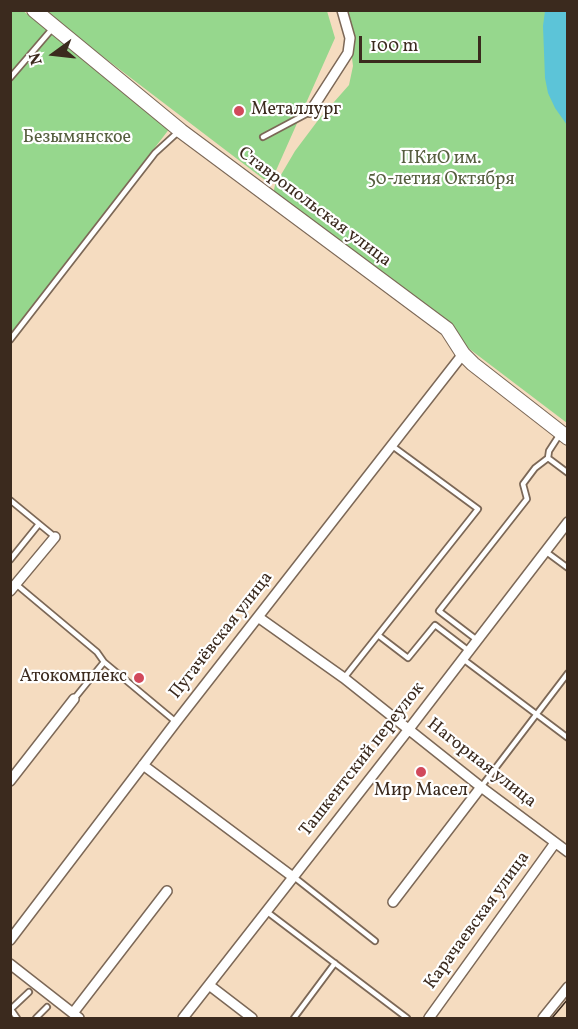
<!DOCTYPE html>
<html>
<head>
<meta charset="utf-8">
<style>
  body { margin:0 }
  #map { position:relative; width:578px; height:1029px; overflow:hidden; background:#f5dcc0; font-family:Vollkorn,serif }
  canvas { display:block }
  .frame { position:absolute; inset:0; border:12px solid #3b2a1e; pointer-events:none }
  .north { position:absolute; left:24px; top:24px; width:60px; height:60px; -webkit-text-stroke:4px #fff; paint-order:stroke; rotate:255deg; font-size:16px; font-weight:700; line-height:24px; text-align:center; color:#3b2a1e }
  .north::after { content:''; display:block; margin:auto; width:21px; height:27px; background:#3b2a1e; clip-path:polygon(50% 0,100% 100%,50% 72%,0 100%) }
  .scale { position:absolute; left:359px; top:36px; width:122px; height:27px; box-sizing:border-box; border:3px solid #3b2a1e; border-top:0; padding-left:8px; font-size:18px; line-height:21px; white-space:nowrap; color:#3b2a1e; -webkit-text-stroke:4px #fff; paint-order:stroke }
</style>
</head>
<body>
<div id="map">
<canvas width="578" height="1029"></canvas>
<div class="frame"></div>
<div class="north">N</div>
<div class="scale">100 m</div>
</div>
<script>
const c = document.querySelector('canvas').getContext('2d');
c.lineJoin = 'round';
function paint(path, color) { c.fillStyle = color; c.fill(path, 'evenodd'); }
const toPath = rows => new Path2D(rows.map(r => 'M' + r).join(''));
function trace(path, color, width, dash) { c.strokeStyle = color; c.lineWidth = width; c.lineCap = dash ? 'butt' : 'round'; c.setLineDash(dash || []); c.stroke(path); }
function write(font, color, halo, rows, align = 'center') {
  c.font = font + ' Vollkorn,serif'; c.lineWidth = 4.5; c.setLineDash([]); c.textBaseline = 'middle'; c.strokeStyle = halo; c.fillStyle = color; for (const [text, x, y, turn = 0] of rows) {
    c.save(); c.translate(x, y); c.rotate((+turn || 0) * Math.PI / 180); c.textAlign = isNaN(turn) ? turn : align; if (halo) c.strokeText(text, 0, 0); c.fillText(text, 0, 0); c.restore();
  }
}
paint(toPath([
  [22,10,170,128,11,334,10,11],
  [43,11,327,11,335,38,270,184],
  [337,11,567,11,567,423,372,275,271,204,275,185,295,151,319,119,349,85,353,66,351,50]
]), '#96d78d');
paint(toPath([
  [545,11,567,11,567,125,555,108,548,93,545,78,543,26]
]), '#5cc4d8');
const lane = toPath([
  [10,78,52,29],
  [263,137,310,112],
  [10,340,155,153,178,132],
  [548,458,568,473],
  [10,500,55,537],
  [545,551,568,568],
  [10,560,39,524],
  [17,585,97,652,104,662,176,722],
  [378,635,408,658,435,625,469,651],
  [477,640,439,611,527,499,523,484,535,468,548,458,549,451,560,434],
  [463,659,568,738],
  [344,678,478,509,391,445],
  [74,699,104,662],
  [481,787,568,673],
  [294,877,375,941],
  [266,911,407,1018],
  [10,1008,17,1018],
  [11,1009,29,992],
  [36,1018,47,1007],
  [294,1018,335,963]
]);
const street = toPath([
  [310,112,348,53,350,38,342,10],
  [10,591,55,537],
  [258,617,344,678,481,787,568,852],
  [143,765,293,877],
  [10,781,74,699],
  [393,902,481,787],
  [10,940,176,722,463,354],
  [10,964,79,1018],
  [209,985,252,1018],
  [73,1013,167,891],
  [183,1018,409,729,568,522],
  [429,1018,555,843],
  [543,1018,568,987]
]);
const secondary = toPath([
  [34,10,181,131,447,329,463,354,473,364,568,438]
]);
trace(lane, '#7c6857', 8);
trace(street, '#7c6857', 12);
trace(secondary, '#7c6857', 16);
trace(lane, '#fff', 4.5);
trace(street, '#fff', 9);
trace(secondary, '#fff', 14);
trace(toPath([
  [552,1018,568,999]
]), '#3b2a1e', 1.5);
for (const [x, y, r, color] of [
  [239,111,6,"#d1495b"],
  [139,678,6,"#d1495b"],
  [421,772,6,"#d1495b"]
]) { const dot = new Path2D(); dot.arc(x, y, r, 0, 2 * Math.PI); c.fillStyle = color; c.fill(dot); trace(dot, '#fff', 2); }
write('18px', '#3b2a1e', '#fff', [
  ["Металлург",251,111],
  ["Атокомплекс",127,678,"right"],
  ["Мир Масел",421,792,"center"]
], 'left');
write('18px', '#565e3f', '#fff', [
  ["Безымянское",77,139],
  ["ПКиО им.",441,160],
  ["50-летия Октября",441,181]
]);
write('18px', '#3b2a1e', '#fff', [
  ["Ставропольская улица",314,208,37],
  ["Пугачёвская улица",222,636,-52],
  ["Ташкентский переулок",363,760,-52],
  ["Нагорная улица",481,764,38],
  ["Карачаевская улица",478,921,-54]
]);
</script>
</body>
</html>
